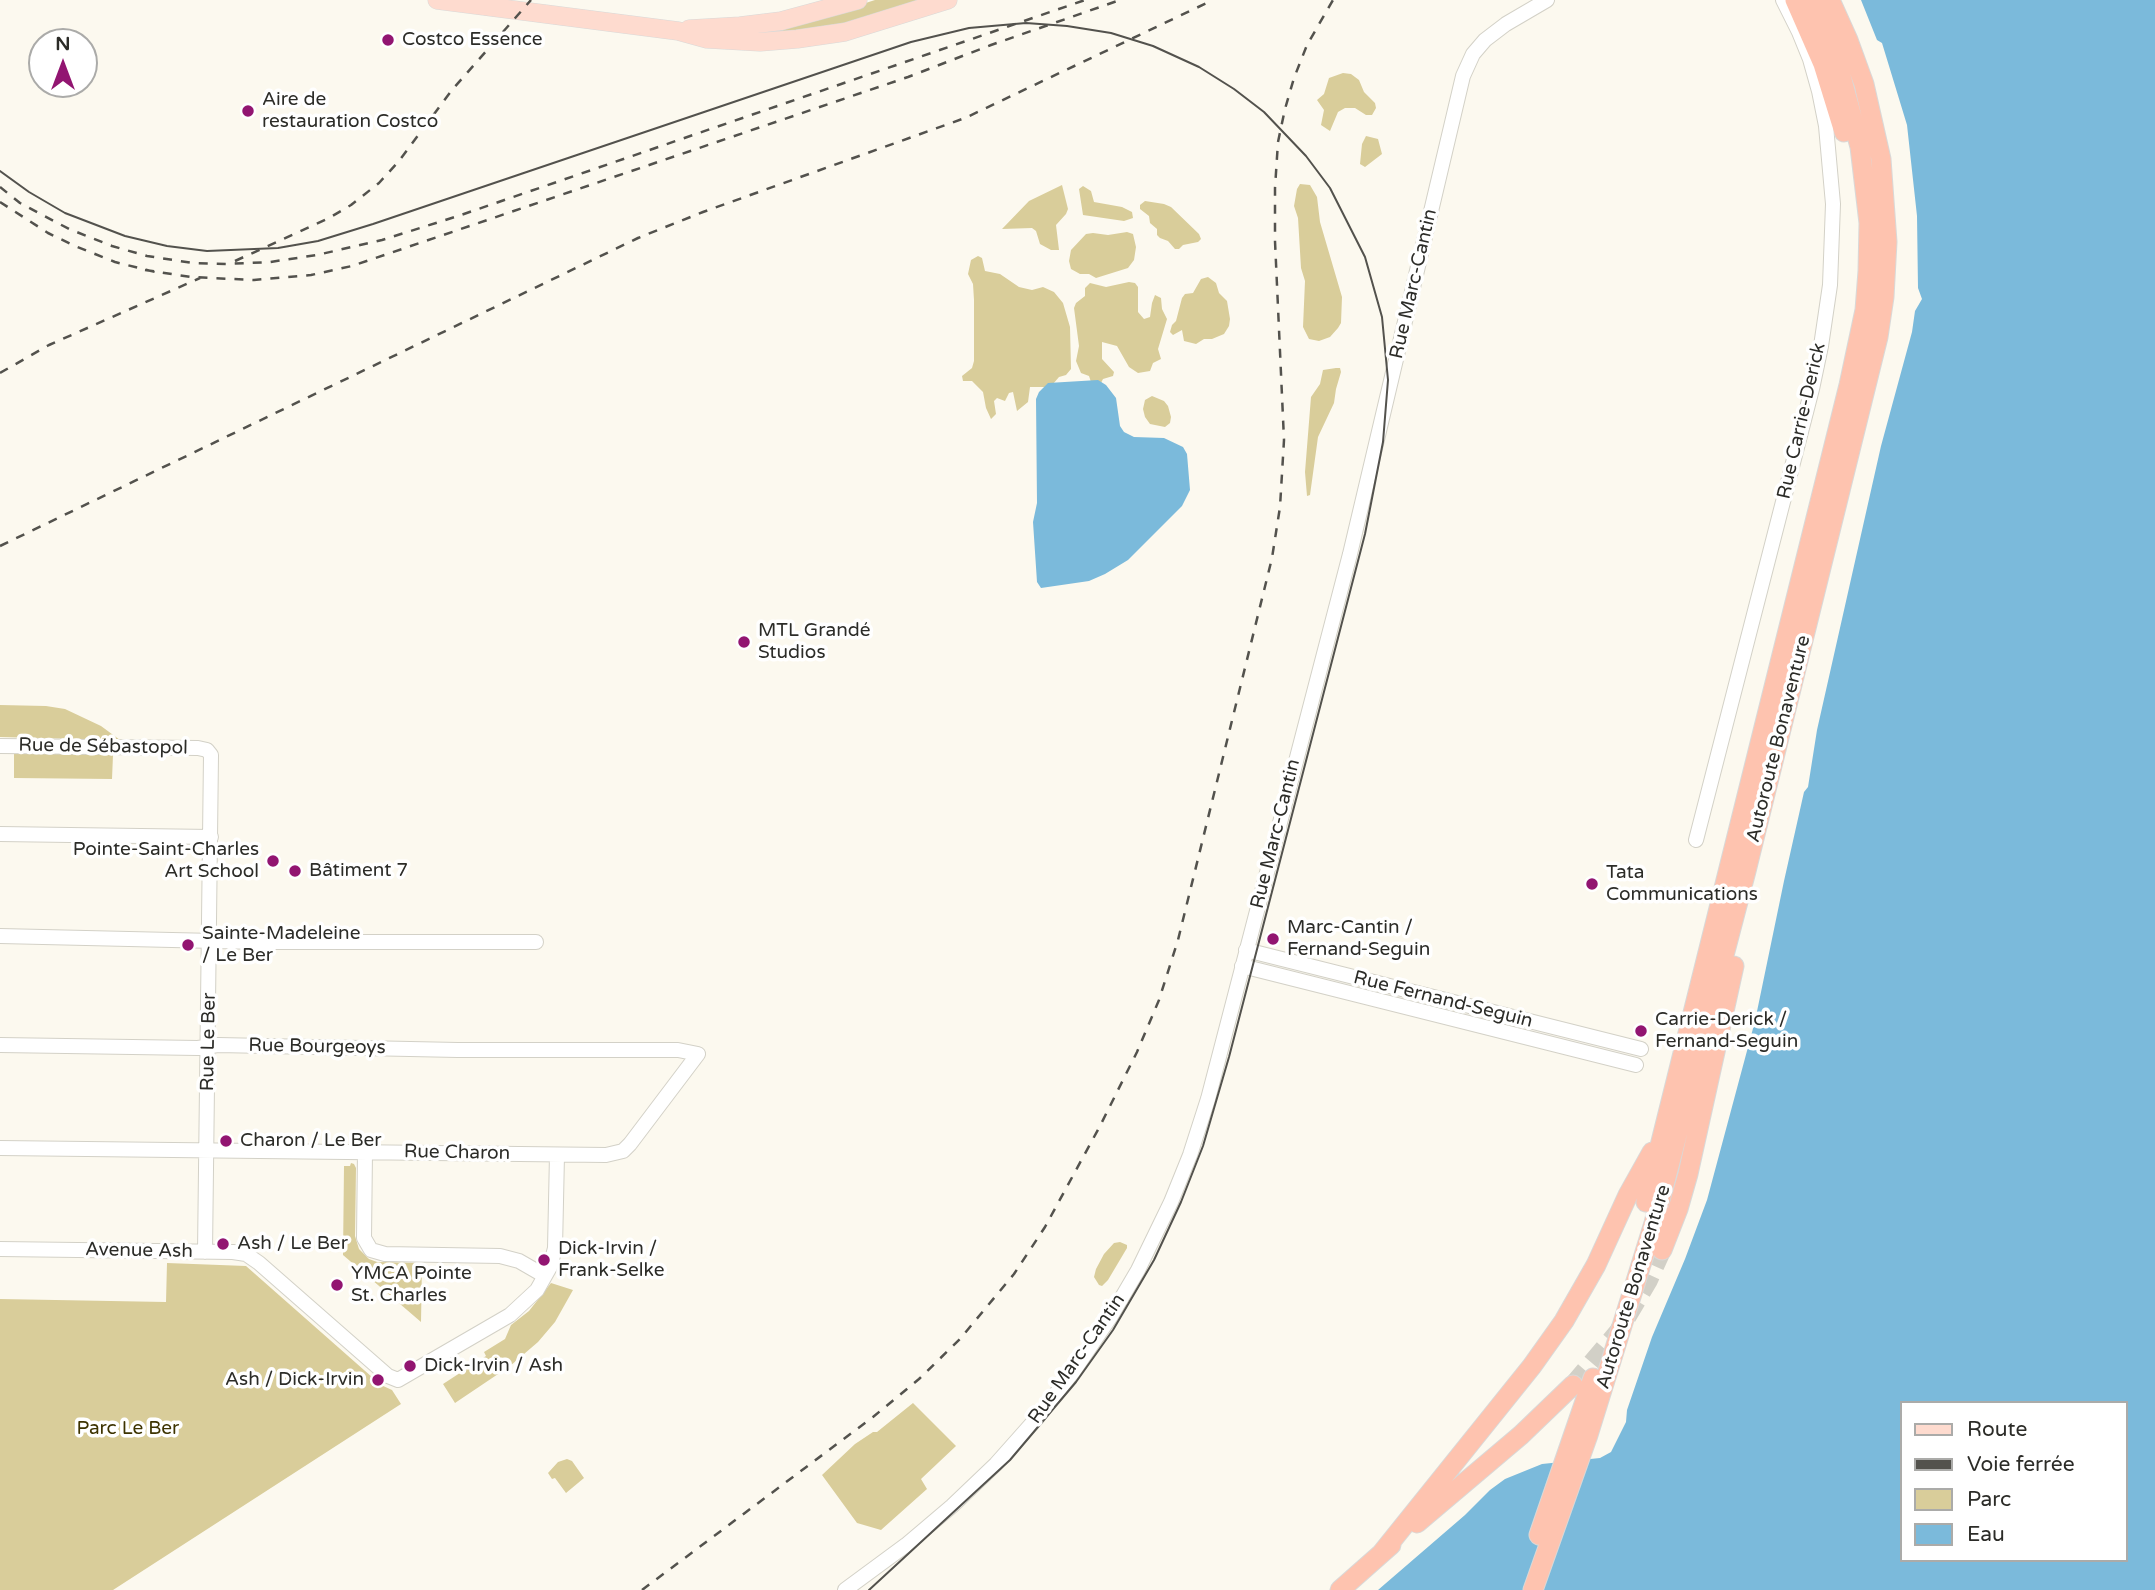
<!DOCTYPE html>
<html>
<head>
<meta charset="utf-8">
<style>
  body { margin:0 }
  #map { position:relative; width:2155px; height:1590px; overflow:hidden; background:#fcf9ef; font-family:"Varela Round",sans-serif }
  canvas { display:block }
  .legend { position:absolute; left:1900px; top:1401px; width:228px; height:161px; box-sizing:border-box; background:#fff; border:2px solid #ababa9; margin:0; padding:9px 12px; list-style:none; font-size:21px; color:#2c2c28 }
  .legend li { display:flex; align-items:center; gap:14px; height:35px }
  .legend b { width:35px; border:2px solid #ababa9 }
  .north { position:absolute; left:28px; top:28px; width:70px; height:70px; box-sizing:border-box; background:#fff; border:2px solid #ababa9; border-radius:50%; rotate:0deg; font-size:19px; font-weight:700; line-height:28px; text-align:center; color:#2c2c28 }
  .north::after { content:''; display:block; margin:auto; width:24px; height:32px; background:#921571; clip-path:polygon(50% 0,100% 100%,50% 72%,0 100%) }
</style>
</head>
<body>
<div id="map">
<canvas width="2155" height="1590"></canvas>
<ul class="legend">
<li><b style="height:9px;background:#fedbcf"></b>Route</li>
<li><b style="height:9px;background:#53524d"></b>Voie ferrée</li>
<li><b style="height:19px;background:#d9cd9a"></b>Parc</li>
<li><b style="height:19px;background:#7bbadb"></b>Eau</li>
</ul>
<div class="north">N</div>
</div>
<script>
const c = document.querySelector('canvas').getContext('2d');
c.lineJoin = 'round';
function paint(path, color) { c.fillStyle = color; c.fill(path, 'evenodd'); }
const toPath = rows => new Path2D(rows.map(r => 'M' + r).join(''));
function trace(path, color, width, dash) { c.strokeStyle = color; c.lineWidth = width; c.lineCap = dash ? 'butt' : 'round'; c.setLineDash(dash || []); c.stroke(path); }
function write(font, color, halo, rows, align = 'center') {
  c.font = font + ' "Varela Round",sans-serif'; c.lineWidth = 7; c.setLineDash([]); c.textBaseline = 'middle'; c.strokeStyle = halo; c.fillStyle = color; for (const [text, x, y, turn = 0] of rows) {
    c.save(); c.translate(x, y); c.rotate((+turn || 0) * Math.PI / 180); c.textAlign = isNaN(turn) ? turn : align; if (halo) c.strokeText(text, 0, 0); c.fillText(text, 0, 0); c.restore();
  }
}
paint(toPath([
  [875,0,931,0,861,22,788,35,712,32,844,10],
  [1343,73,1351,74,1359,80,1364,92,1375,103,1376,108,1372,115,1366,115,1355,108,1345,108,1338,112,1330,131,1321,125,1324,110,1317,100,1324,94,1329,78],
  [1366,136,1378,139,1382,154,1365,167,1360,164,1362,144],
  [1300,184,1310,185,1317,197,1320,222,1342,297,1341,323,1338,328,1330,337,1319,341,1309,339,1303,327,1305,281,1301,268,1298,218,1294,206,1297,189],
  [1062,185,1068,209,1066,214,1056,225,1059,250,1051,250,1040,244,1036,231,1032,228,1002,229,1029,201],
  [1083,186,1091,191,1094,202,1122,207,1132,212,1133,218,1124,221,1083,215,1079,189],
  [1145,201,1164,204,1171,207,1199,234,1201,239,1198,242,1183,245,1179,249,1175,249,1168,241,1160,238,1157,235,1157,229,1150,223,1149,216,1140,209,1140,205],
  [1127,232,1133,234,1136,247,1134,260,1128,268,1096,278,1089,274,1080,274,1071,269,1069,261,1071,250,1086,234,1093,233,1108,235],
  [978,256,982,258,985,271,1000,274,1019,287,1032,290,1043,287,1054,292,1063,303,1070,327,1071,369,1066,375,1059,377,1053,384,1045,387,1030,387,1028,402,1017,411,1013,392,1009,393,1005,401,997,398,994,401,996,414,991,419,986,408,983,392,972,381,963,381,962,376,972,368,974,361,974,300,973,284,968,274,971,260],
  [1208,277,1216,283,1219,293,1227,301,1230,319,1229,326,1224,334,1212,339,1204,339,1196,344,1184,341,1182,330,1173,335,1170,332,1172,325,1176,321,1182,298,1185,294,1193,293,1201,279],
  [1129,282,1135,283,1138,287,1138,312,1144,319,1150,317,1152,303,1155,295,1161,298,1162,309,1167,319,1158,349,1161,359,1153,363,1150,371,1138,373,1129,367,1117,346,1102,342,1102,359,1114,372,1113,376,1103,379,1101,383,1091,382,1089,376,1081,373,1076,361,1079,346,1074,308,1076,303,1085,296,1085,288,1090,283,1106,287],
  [1336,368,1340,368,1341,372,1336,389,1334,403,1318,437,1310,495,1307,496,1305,472,1311,397,1320,384,1323,370],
  [1152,396,1164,401,1168,406,1171,417,1170,423,1165,427,1150,424,1145,417,1143,409,1145,400],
  [0,705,46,706,65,709,101,726,120,740,0,737],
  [14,753,113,755,112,779,14,778],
  [351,1163,354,1164,356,1168,355,1236,359,1249,369,1259,377,1262,422,1263,421,1322,343,1255,344,1166,350,1166],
  [1120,1242,1127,1245,1127,1248,1108,1280,1102,1286,1099,1285,1094,1277,1096,1269,1104,1254,1114,1243],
  [167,1263,246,1266,381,1385,392,1390,401,1404,113,1590,0,1590,0,1299,166,1302],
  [551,1283,573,1290,555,1322,538,1342,510,1366,455,1403,443,1384,486,1356,484,1352,505,1339,511,1325,529,1311],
  [913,1403,956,1446,921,1479,927,1489,881,1530,857,1523,822,1475,855,1444,873,1432,877,1432],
  [567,1459,572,1461,584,1478,566,1493,555,1478,552,1479,548,1473,558,1462]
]), '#d9cd9a');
paint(toPath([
  [1861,0,2155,0,2155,1590,1378,1590,1465,1515,1490,1490,1505,1479,1542,1464,1600,1458,1611,1452,1626,1422,1627,1410,1652,1337,1685,1259,1707,1200,1755,1021,1784,881,1804,792,1808,787,1817,730,1881,446,1912,332,1915,311,1922,299,1918,288,1917,216,1907,125,1882,43,1877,40],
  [1901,1403,2125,1403,2125,1560,1901,1560],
  [1098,380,1106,385,1116,398,1120,426,1124,432,1134,437,1164,438,1183,447,1187,454,1190,490,1182,506,1128,560,1105,574,1089,581,1041,588,1037,582,1033,522,1037,503,1036,399,1039,392,1048,383]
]), '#7bbadb');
trace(toPath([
  [1573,1385,1618,1332,1648,1281,1662,1250]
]), '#d2d0c7', 19, [19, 10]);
const minor = toPath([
  [0,746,198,748,207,750,211,755,205,1252],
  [0,834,211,837],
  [1696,840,1812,389,1821,346,1830,285,1833,204,1826,126,1819,91,1810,59,1799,32,1783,0],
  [0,936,258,942,536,942],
  [1246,950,1641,1049],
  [1242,966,1636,1065],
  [0,1045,198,1048,218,1045,458,1050,678,1050,698,1054,630,1144,623,1151,606,1155,0,1148],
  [365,1152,364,1238,371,1250,385,1254,500,1256,519,1261,545,1276],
  [0,1249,233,1252,246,1254,259,1263,388,1376,398,1380,510,1315,537,1290,550,1267,555,1248,557,1155],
  [845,1590,906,1545,952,1506,996,1464,1036,1419,1073,1372,1111,1316,1138,1270,1171,1202,1190,1155,1208,1099,1350,554,1463,76,1473,54,1485,40,1506,24,1547,0]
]);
const major = toPath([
  [437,0,678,31,707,39,760,42,797,39,845,32,948,0],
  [689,29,740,26,781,21,858,0]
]);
const highway = toPath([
  [1795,0,1823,64,1844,132],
  [1646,1202,1849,385,1865,310,1868,271,1869,223,1860,147,1838,65,1810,0],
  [1662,1250,1678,1209,1688,1174,1734,966],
  [1417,1523,1521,1435,1573,1385],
  [1539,1535,1593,1378],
  [1381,1554,1532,1366,1564,1321,1596,1265,1628,1195,1652,1152],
  [1340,1590,1391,1545],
  [1533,1590,1588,1435,1654,1223,1746,871,1878,337,1884,297,1887,242,1881,159,1864,84,1848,40,1830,0]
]);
trace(minor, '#d3d1c7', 16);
trace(major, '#d9d9d8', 19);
trace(highway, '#d9d9d8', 21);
trace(minor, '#fff', 14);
trace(major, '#fedbcf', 18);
trace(highway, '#fec3af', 19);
trace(toPath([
  [0,171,29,192,65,213,125,236,167,246,207,251,278,248,318,241,373,224,911,42,969,28,1026,23,1067,26,1111,33,1153,46,1199,67,1234,89,1264,112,1306,156,1330,188,1365,257,1382,317,1388,380,1383,442,1365,534,1229,1057,1203,1146,1181,1202,1154,1260,1113,1330,1076,1382,1010,1460,869,1590]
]), '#53524d', 2);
trace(toPath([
  [0,187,20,203,69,229,112,246,147,256,193,263,226,264,270,262,317,255,382,240,458,216,1085,0],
  [0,202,48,233,75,246,115,262,155,272],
  [235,261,329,218,351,205,379,183,399,161,452,90,531,0],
  [145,270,191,277,254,280,311,275,352,266,908,77,991,45,1120,0],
  [0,373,49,345,200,278],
  [0,546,638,238,703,212,965,118,1213,0],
  [642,1590,873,1417,919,1379,960,1339,1014,1274,1045,1227,1100,1126,1137,1052,1159,1000,1178,940,1272,558,1280,507,1284,440,1275,241,1275,188,1278,142,1285,109,1294,78,1307,45,1333,0]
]), '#53524d', 2.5, [9, 9]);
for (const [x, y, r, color] of [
  [388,40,7,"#921571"],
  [248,111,7,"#921571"],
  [744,642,7,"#921571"],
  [273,861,7,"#921571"],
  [295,871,7,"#921571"],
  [1592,884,7,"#921571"],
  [1273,939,7,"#921571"],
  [188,945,7,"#921571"],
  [1641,1031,7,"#921571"],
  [226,1141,7,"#921571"],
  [223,1244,7,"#921571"],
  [544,1260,7,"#921571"],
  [337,1285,7,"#921571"],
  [410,1366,7,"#921571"],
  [378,1380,7,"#921571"]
]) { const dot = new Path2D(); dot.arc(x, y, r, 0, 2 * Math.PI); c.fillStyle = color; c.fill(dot); trace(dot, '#fff', 2.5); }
write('19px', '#2c2c28', '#fff', [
  ["Costco Essence",402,40],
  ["Aire de",262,100],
  ["restauration Costco",262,122],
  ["MTL Grandé",758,631],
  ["Studios",758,653],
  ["Pointe-Saint-Charles",259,850,"right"],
  ["Art School",259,872,"right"],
  ["Bâtiment 7",309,871],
  ["Tata",1606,873],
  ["Communications",1606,895],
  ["Marc-Cantin /",1287,928],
  ["Fernand-Seguin",1287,950],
  ["Sainte-Madeleine",202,934],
  ["/ Le Ber",202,956],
  ["Carrie-Derick /",1655,1020],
  ["Fernand-Seguin",1655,1042],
  ["Charon / Le Ber",240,1141],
  ["Ash / Le Ber",237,1244],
  ["Dick-Irvin /",558,1249],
  ["Frank-Selke",558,1271],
  ["YMCA Pointe",351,1274],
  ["St. Charles",351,1296],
  ["Dick-Irvin / Ash",424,1366],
  ["Ash / Dick-Irvin",364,1380,"right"]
], 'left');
write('19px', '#2c2c28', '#fff', [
  ["Rue Marc-Cantin",1414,284,-77],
  ["Rue Carrie-Derick",1802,421,-77],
  ["Autoroute Bonaventure",1779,739,-76],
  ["Rue de Sébastopol",103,747,1],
  ["Rue Marc-Cantin",1276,834,-76],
  ["Rue Fernand-Seguin",1443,1000,14],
  ["Rue Le Ber",209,1042,-89],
  ["Rue Bourgeoys",317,1047,1],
  ["Rue Charon",457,1153,1],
  ["Avenue Ash",139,1251,1],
  ["Autoroute Bonaventure",1634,1287,-73],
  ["Rue Marc-Cantin",1077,1359,-55]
]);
write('19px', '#3d3300', '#fff', [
  ["Parc Le Ber",128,1429]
]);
</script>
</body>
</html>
